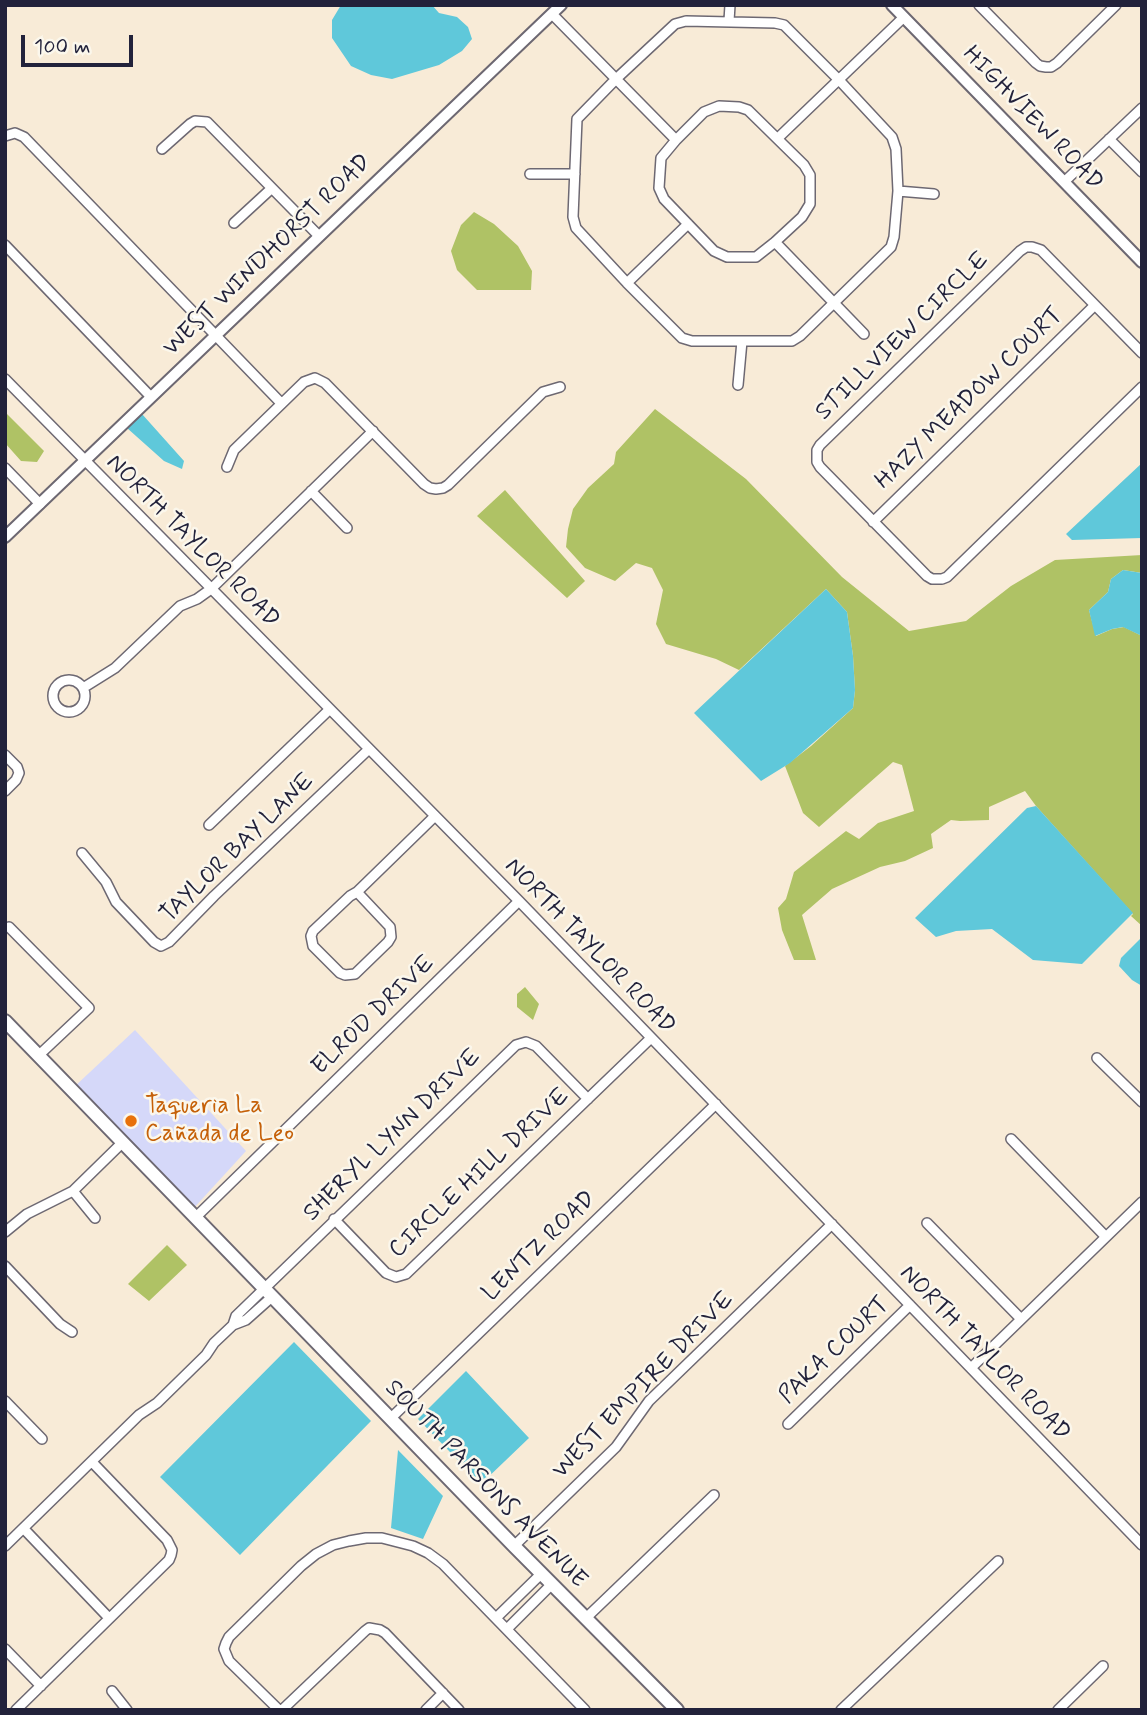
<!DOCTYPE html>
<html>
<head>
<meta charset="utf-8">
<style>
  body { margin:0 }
  #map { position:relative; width:1147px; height:1715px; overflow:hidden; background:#f8ebd7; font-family:Mynerve,sans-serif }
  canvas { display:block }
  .frame { position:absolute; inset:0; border:7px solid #22223b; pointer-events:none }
  .scale { position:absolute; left:21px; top:35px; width:112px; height:32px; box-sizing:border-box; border:4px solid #22223b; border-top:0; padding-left:9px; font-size:21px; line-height:24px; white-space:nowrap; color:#22223b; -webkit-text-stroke:5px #fbf7ec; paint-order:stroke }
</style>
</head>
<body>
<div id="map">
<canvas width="1147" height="1715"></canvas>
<div class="frame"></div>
<div class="scale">100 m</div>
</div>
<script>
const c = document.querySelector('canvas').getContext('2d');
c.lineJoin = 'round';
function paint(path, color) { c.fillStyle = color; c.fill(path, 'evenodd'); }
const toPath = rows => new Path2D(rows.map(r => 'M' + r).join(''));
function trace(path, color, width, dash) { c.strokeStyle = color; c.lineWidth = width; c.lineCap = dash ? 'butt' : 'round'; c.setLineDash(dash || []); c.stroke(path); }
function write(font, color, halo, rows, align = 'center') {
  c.font = font + ' Mynerve,sans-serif'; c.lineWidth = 5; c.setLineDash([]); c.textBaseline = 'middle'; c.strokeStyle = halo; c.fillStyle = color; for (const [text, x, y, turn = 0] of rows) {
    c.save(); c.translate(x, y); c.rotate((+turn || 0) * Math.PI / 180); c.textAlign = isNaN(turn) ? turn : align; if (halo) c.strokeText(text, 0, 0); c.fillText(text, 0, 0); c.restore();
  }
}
paint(toPath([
  [135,1030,246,1151,193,1209,74,1087]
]), '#d5d8f9');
paint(toPath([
  [474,212,494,224,518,246,532,271,531,290,477,290,457,270,451,251,461,225],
  [655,409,746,479,842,577,909,631,966,621,1011,586,1055,560,1142,555,1142,573,1123,570,1111,579,1108,592,1089,610,1096,636,1112,629,1124,627,1142,636,1142,926,1131,916,1133,914,1036,806,1025,791,989,807,989,820,960,821,951,820,931,834,933,848,905,861,880,867,832,889,802,915,816,960,794,960,782,930,778,908,786,899,794,872,846,831,859,839,878,823,914,811,902,765,893,762,819,827,803,813,785,766,811,746,853,708,855,690,853,656,847,612,826,589,739,670,716,659,666,644,656,624,663,590,652,568,636,563,615,581,585,568,566,547,568,529,573,509,588,488,614,464,616,452],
  [5,412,44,451,37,462,21,461,5,443],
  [505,490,585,581,567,598,477,516],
  [525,987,539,1004,533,1020,517,1007,517,994],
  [167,1245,187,1265,149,1301,128,1284]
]), '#afc265');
paint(toPath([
  [341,5,432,5,439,13,457,17,468,27,472,39,462,51,439,65,392,79,371,75,351,66,332,38,332,20],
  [142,414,184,461,182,469,164,461,127,428],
  [1142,463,1142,538,1072,540,1066,534],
  [1123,570,1142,573,1142,636,1123,627,1112,629,1095,636,1089,610,1108,592,1111,579],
  [826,589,847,612,853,656,855,690,853,708,790,763,761,781,694,713],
  [1036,806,1133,913,1082,964,1033,960,992,929,956,931,936,937,915,918,1027,808],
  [1142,937,1142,986,1132,980,1119,966,1121,958],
  [294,1342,371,1421,240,1555,160,1477],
  [466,1371,529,1438,481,1484,418,1419],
  [398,1450,443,1496,423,1539,391,1528]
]), '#5fc8da');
const minor = toPath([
  [979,5,1036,63,1040,66,1046,67,1051,67,1057,63,1116,5],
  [552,14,676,140],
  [686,21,775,23,784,25,839,80,892,137,896,149,898,191,894,237,891,247,800,336,792,341,692,341,682,338,627,283,576,228,573,217,577,119,616,79,675,24,686,21],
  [729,21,730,5],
  [719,106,739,107,748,110,804,165,810,175,810,204,802,217,775,242,756,257,727,257,714,251,664,199,659,188,661,158,676,140,704,112,719,106],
  [5,136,15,133,24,137,281,403],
  [778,138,904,17],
  [1109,139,1142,172],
  [162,149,190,124,195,121,207,122,319,236],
  [530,174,575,174],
  [1064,182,1142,108],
  [898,191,934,194],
  [234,223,272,188],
  [775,242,864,334],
  [5,245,151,397],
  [627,283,688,224],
  [1142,353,1041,250,1032,247,1026,247,1020,251,820,445,817,450,817,462,820,467,927,576,932,579,942,579,947,577,1142,387],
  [5,379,519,901,1142,1545],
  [738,385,742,341],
  [227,467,234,450,304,382,315,378,325,383,424,484,430,488,436,489,443,488,448,485,543,392,560,387],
  [5,468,40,504],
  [311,491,347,528],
  [873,522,1095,305],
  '53 696a16 16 0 1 1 32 0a16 16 0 1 1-32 0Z',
  [83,688,115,668,180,606,197,599,211,589,373,431],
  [5,755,17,767,19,773,16,780,5,791],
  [209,825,330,709],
  [82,853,106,882,116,902,154,942,161,946,169,942,214,896,369,749],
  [357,892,390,927,391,937,388,942,355,974,345,975,340,973,313,946,311,936,313,931,350,896,357,892,435,816],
  [9,927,89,1008,38,1056],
  [1097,1058,1142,1102],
  [1011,1139,1106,1237],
  [73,1191,95,1218],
  [196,1217,519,901],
  [334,1219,386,1273,396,1277,406,1274,651,1038],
  [927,1223,1021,1319],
  [5,1232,27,1214,73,1191,123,1142],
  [5,1266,60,1324,72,1332],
  [233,1325,236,1316,516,1045,526,1042,536,1046,588,1099],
  [971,1368,1142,1202],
  [5,1401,42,1439],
  [391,1418,716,1104],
  [788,1424,910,1305],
  [24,1529,109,1618],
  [5,1546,139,1415,157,1403,206,1355,214,1343,233,1325,246,1320,273,1296],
  [514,1546,616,1447,649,1401,832,1224],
  [496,1618,541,1574],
  [586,1618,714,1495],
  [507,1629,552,1584],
  [5,1649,41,1686],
  [112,1691,127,1710],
  [16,1710,169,1560,171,1555,172,1550,167,1540,92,1462],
  [279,1710,229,1661,224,1649,226,1643,229,1637,301,1566,316,1554,333,1545,349,1541,366,1538,382,1538,413,1546,428,1553,443,1564,585,1710],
  [282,1710,365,1631,369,1628,380,1630,385,1633,459,1710],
  [426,1710,443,1693],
  [841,1710,998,1561],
  [1058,1710,1103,1666]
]);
const tertiary = toPath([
  [892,5,1142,262],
  [5,537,561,5]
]);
const secondary = toPath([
  [5,1021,514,1546,677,1710]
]);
trace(minor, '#6d6872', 12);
trace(tertiary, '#6d6872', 14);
trace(secondary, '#6d6872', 16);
trace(minor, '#fff', 9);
trace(tertiary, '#fff', 10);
trace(secondary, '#fff', 12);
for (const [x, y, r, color] of [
  [131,1121,7,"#e8710a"]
]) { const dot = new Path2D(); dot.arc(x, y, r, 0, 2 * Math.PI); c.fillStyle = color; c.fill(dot); trace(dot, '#fbf7ec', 2.5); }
write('24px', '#22223b', '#fbf7ec', [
  ["HIGHVIEW ROAD",1032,119,46],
  ["WEST WINDHORST ROAD",268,256,-44],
  ["STILLVIEW CIRCLE",903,337,-44],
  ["HAZY MEADOW COURT",970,399,-44],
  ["NORTH TAYLOR ROAD",192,542,45],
  ["TAYLOR BAY LANE",238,849,-44],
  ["NORTH TAYLOR ROAD",589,947,46],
  ["ELROD DRIVE",374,1016,-44],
  ["SHERYL LYNN DRIVE",393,1136,-44],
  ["CIRCLE HILL DRIVE",480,1174,-43],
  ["LENTZ ROAD",540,1247,-44],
  ["PAKA COURT",835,1351,-44],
  ["NORTH TAYLOR ROAD",984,1354,46],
  ["WEST EMPIRE DRIVE",644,1386,-46],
  ["SOUTH PARSONS AVENUE",485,1485,46]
]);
write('24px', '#c56008', '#fbf7ec', [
  ["Taqueria La",145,1107],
  ["Cañada de Leo",145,1135]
], 'left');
</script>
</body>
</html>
